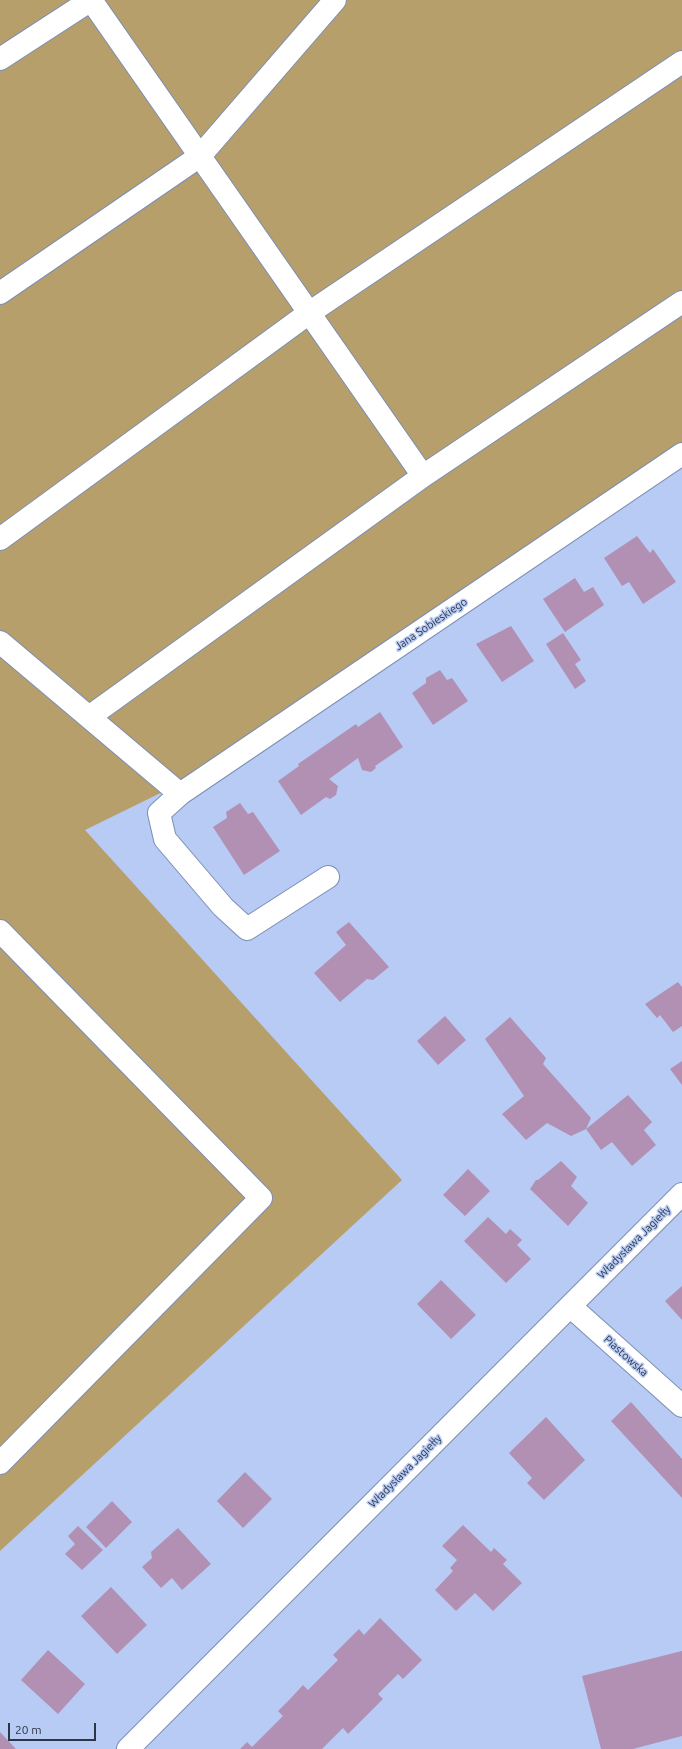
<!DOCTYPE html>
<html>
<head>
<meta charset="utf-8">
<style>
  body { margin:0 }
  #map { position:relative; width:682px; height:1749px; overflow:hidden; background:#b7cbf5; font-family:Ubuntu,sans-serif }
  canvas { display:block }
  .scale { position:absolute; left:8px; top:1723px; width:88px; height:18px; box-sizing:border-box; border:2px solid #2d3545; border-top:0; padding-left:5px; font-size:12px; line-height:14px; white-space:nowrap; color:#2d3545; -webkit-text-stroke:3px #b7cbf5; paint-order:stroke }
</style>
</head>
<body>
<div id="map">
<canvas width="682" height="1749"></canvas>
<div class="scale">20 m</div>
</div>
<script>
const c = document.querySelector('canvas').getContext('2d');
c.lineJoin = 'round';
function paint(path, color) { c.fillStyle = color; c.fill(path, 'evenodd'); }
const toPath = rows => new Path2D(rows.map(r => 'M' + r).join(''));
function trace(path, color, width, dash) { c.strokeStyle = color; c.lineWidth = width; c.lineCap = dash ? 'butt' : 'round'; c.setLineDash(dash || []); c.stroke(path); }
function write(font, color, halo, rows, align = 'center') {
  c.font = font + ' Ubuntu,sans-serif'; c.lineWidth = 3; c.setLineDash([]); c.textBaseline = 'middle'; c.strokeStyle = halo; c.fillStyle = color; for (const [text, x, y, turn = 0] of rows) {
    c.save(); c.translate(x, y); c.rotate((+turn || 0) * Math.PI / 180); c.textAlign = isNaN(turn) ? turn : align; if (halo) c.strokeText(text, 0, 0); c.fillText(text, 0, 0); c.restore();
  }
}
paint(toPath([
  [0,0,682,0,682,444,236,756,85,830,402,1180,0,1551]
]), '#b79f6c');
paint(toPath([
  [637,536,650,553,653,549,676,582,643,604,629,582,622,586,604,558],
  [575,578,584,592,593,587,604,605,565,632,543,599],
  [511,626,534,661,502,682,476,644],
  [563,633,581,660,575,664,586,681,575,689,546,644],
  [440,670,447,680,452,678,468,701,433,725,412,693,426,683,426,678],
  [380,712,403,747,375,766,376,768,371,772,362,770,358,758,329,779,338,786,336,795,330,799,326,797,301,815,278,781,299,766,298,764,356,724,358,727],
  [240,803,248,814,253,812,280,851,244,875,213,827,227,818,226,812],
  [349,922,389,967,373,980,367,979,340,1002,314,973,346,945,336,932],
  [678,982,682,987,682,1026,673,1032,660,1015,657,1018,645,1004],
  [445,1016,466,1040,438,1065,417,1041],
  [510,1017,546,1058,543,1064,591,1118,586,1129,571,1136,547,1123,526,1140,502,1114,524,1096,485,1039],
  [682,1061,682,1085,670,1069],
  [628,1095,652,1122,644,1130,656,1145,632,1166,612,1142,601,1150,586,1129],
  [561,1161,577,1177,571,1186,588,1203,568,1226,530,1189,536,1180,538,1180],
  [468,1169,490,1191,465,1216,443,1195],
  [488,1217,506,1234,510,1229,522,1240,517,1245,531,1259,506,1283,464,1241],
  [441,1280,476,1315,451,1339,417,1304],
  [682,1286,682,1320,665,1301],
  [631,1402,682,1459,682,1498,611,1421],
  [546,1417,585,1460,544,1500,527,1483,532,1478,509,1453],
  [245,1472,272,1499,243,1528,217,1501],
  [112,1501,132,1522,106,1548,86,1527],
  [463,1525,491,1552,494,1548,507,1560,503,1564,522,1583,493,1611,475,1593,456,1611,435,1590,453,1571,450,1568,457,1560,442,1546],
  [78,1526,103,1550,82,1570,65,1554,75,1544,68,1536],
  [178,1528,211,1564,182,1590,172,1578,161,1588,142,1567,152,1558,151,1552],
  [111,1587,147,1625,117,1654,81,1616],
  [380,1618,422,1660,403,1679,398,1674,378,1694,383,1699,348,1734,343,1728,322,1749,240,1749,247,1742,252,1747,283,1716,278,1711,291,1698,303,1685,308,1690,338,1660,333,1655,359,1629,364,1635],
  [48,1650,85,1684,58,1714,21,1680],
  [682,1651,682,1736,633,1749,601,1749,582,1676],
  [0,1732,16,1749,0,1749]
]), '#b190b3');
const minor = toPath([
  [91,0,423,476,682,302],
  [0,59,91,0],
  [0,293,200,156,335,0],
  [0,539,309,313,682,62],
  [0,642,180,794],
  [89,717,423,476],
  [328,877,247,929,223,907,165,839,159,813,180,794,682,454],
  [0,931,261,1198,0,1463],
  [570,1306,682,1406],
  [128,1749,682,1194]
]);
trace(minor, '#7b8eb4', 24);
trace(minor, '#fff', 22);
write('11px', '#2d3545', '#b7cbf5', [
  ["Jana Sobieskiego",431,624,-34],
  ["Władysława Jagiełły",634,1242,-45],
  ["Piastowska",626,1356,42],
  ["Władysława Jagiełły",405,1471,-45]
]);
</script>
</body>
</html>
